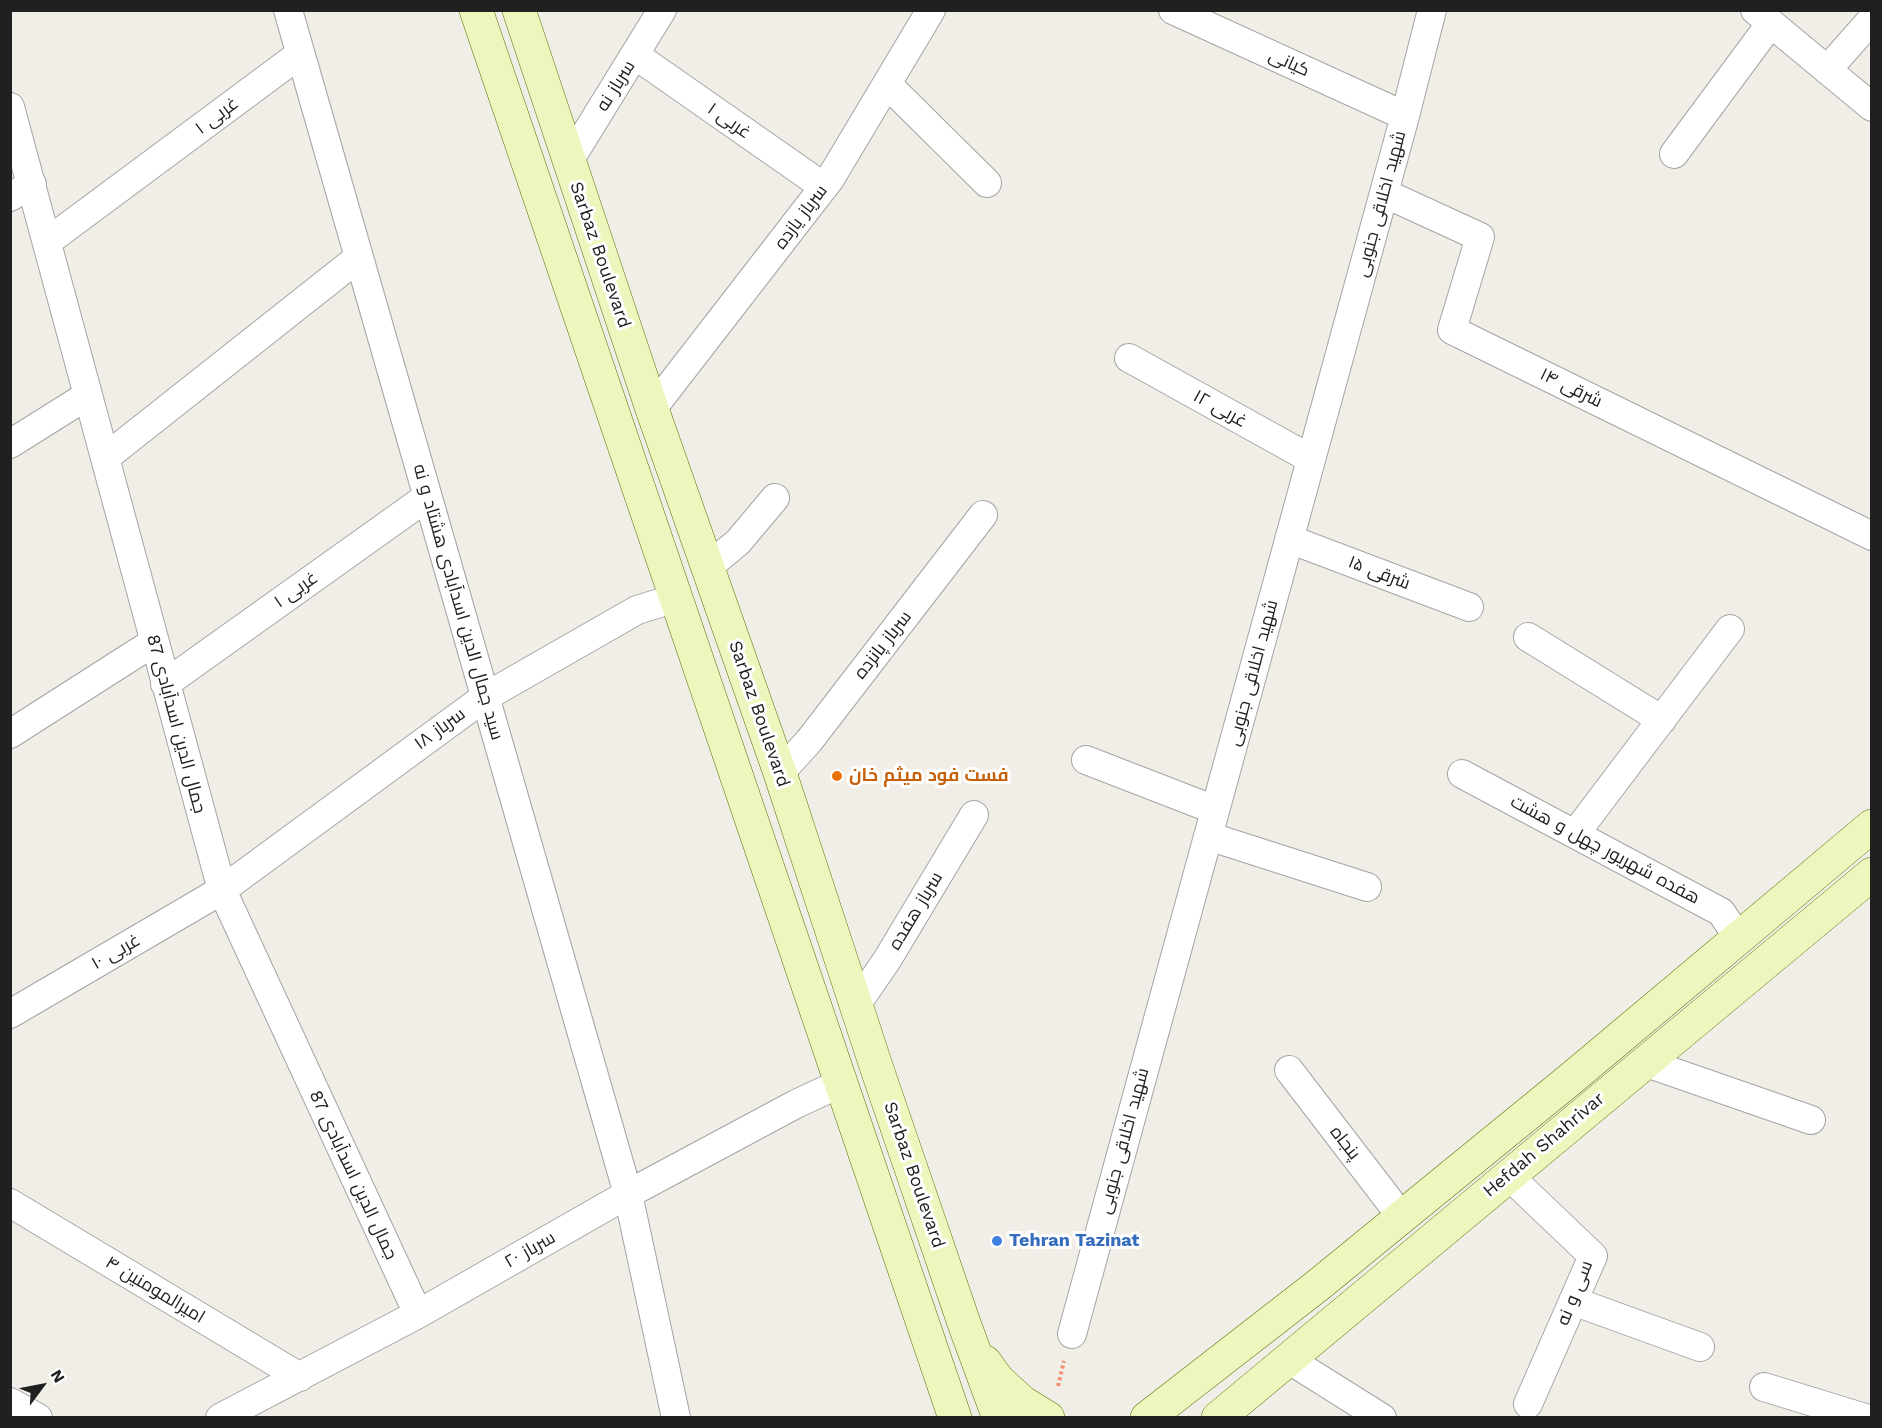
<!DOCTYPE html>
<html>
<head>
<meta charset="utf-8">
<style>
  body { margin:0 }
  #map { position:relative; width:1882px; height:1428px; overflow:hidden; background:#f0eee7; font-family:"Work Sans",sans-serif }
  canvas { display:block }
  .frame { position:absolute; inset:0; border:12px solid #202020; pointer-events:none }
  .north { position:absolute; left:12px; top:1356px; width:60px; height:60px; -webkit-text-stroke:4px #fff; paint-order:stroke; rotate:58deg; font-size:16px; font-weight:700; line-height:24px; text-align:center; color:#202020 }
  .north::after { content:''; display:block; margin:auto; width:21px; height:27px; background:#202020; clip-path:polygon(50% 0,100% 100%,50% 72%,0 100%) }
</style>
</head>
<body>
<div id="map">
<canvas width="1882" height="1428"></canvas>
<div class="frame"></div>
<div class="north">N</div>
</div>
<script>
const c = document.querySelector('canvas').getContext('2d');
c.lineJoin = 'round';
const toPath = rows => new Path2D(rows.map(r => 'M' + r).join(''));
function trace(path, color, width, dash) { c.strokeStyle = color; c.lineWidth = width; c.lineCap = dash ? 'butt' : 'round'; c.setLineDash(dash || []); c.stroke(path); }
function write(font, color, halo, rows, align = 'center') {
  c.font = font + ' "Work Sans",Cairo,sans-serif'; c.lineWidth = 6; c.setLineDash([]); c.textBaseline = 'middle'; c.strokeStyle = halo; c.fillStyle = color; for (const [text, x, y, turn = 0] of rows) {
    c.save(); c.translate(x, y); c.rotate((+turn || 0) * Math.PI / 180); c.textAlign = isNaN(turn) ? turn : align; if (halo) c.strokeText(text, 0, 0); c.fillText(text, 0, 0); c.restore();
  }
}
const street = toPath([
  [288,10,628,1194,676,1418],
  [1173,10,1405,116],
  [1755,10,1872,107],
  [635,55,824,187],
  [1827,70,1872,19],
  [887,84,987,183],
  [10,107,222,890,418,1314],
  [1674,154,1771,23],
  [569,161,662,10],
  [1384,193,1480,237,1452,330,1872,536],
  [10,197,32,184],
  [47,242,300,54],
  [1129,358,1311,459],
  [652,409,830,179,931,10],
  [10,444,88,395],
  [105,458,358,258],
  [1289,539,1469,607],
  [708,567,738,542,775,498],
  [1528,637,1662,720],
  [165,684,427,497],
  [10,734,154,642],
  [1086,760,1215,810],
  [780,773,809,741,983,515],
  [1462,774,1721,912,1738,937],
  [1575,834,1730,629],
  [1208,836,1367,887],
  [856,1005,887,960,974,815],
  [10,1014,222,890,485,697,637,610,676,598],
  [1644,1062,1811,1120],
  [1289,1070,1401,1216],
  [1508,1175,1593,1256,1528,1404],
  [10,1203,300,1377],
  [1573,1301,1700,1347],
  [1072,1334,1405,116,1432,10],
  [1288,1359,1382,1418],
  [1764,1387,1865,1418],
  [10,1402,38,1418],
  [220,1418,418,1314,628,1194,796,1104,841,1083]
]);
const secondary = toPath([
  [476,10,955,1418],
  [519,10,652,409,780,773,877,1069,965,1326,999,1418],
  [985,1362,998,1380,1022,1402,1048,1418],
  [1147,1418,1317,1286,1573,1077,1872,826],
  [1218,1418,1872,874]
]);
trace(street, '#a4a4a4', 30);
trace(secondary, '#5c7509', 34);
trace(toPath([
  [1058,1386,1064,1361]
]), '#f59073', 4, [3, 3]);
trace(street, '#fff', 28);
trace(secondary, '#edf7bd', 33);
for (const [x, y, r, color] of [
  [837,776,6,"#e8710a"],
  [997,1241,6,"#3f7fe0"]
]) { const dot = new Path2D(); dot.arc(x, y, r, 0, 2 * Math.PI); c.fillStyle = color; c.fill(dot); trace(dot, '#fff', 2); }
write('18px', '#202020', '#fff', [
  ["کیانی",1289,63,24],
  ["سرباز نه",616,86,-58],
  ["غربی ۱",217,116,-37],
  ["غربی ۱",729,121,35],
  ["شهید اخلاقی جنوبی",1381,204,-75],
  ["سرباز یازده",801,217,-53],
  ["Sarbaz Boulevard",600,255,71],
  ["شرقی ۱۴",1571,388,26],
  ["غربی ۱۲",1220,409,29],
  ["شرقی ۱۵",1379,573,21],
  ["غربی ۱",296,590,-35],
  ["سید جمال الدین اسدآبادی هشتاد و نه",458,602,74],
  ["سرباز پانزده",883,645,-52],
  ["شهید اخلاقی جنوبی",1253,673,-75],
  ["Sarbaz Boulevard",759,714,71],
  ["جمال الدین اسدآبادی 87",176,724,75],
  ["سرباز ۱۸",440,729,-36],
  ["هفده شهریور چهل و هشت",1605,850,28],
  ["سرباز هفده",916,911,-59],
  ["غربی ۱۰",116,952,-30],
  ["شهید اخلاقی جنوبی",1124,1141,-75],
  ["پنجاه",1345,1143,52],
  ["Hefdah Shahrivar",1544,1145,-40],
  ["جمال الدین اسدآبادی 87",353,1175,65],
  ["Sarbaz Boulevard",914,1175,71],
  ["سرباز ۲۰",530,1250,-30],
  ["امیرالمومنین ۴",155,1290,31],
  ["سی و نه",1575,1293,-68]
]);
write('bold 18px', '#c56008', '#fff', [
  ["فست فود میثم خان",849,776]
], 'left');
write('bold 18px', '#366cbe', '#fff', [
  ["Tehran Tazinat",1009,1241]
], 'left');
</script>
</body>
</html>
